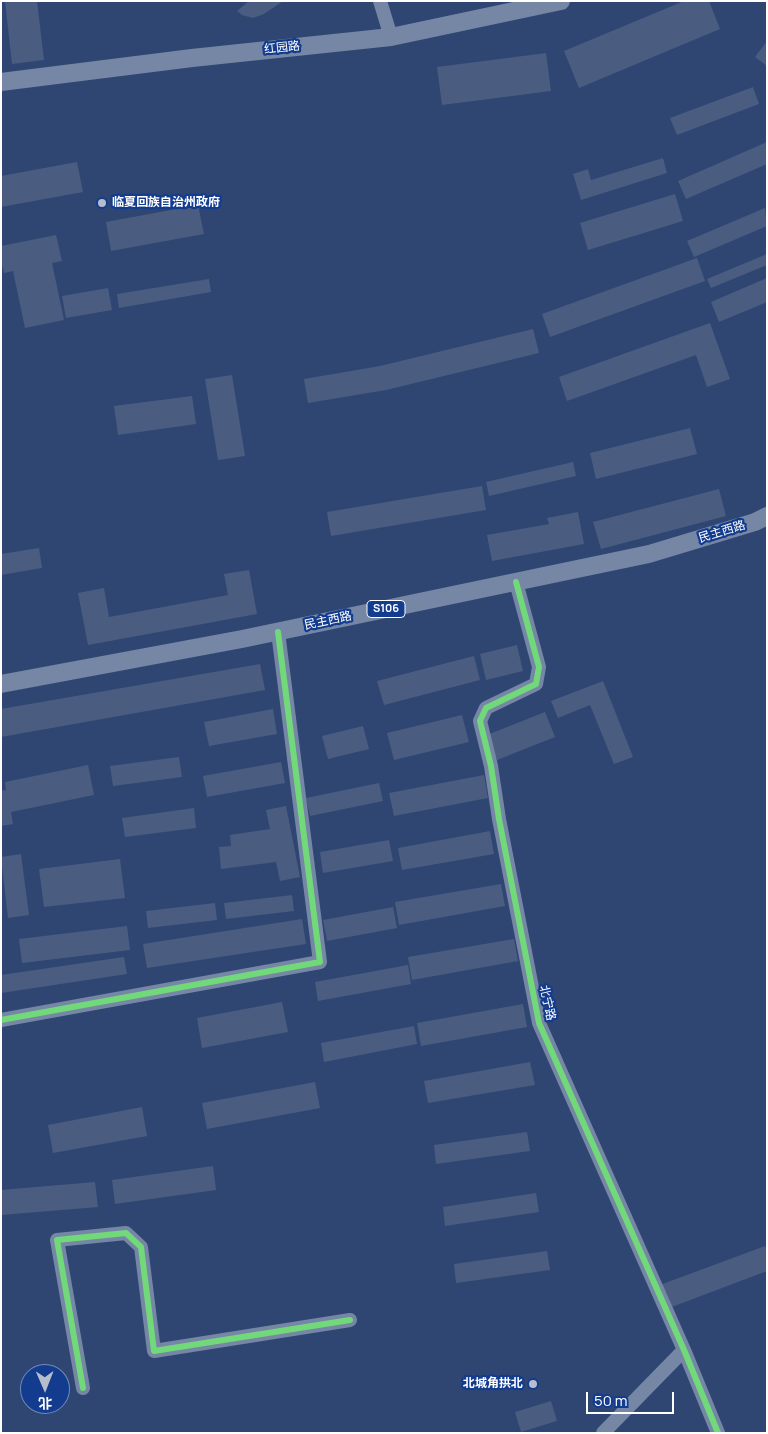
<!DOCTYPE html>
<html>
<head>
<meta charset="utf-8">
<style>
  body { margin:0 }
  #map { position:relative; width:768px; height:1434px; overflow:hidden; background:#2f4673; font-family:Manrope,"Noto Sans SC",sans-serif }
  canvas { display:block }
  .frame { position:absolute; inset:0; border:2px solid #fff; pointer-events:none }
  .north { position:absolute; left:20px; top:1364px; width:50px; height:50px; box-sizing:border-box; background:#133c8f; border:1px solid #718abc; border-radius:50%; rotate:179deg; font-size:14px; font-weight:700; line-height:20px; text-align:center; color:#fff }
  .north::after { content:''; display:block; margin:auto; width:18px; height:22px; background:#b6bece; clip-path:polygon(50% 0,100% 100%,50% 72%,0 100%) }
  .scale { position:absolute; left:586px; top:1392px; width:88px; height:22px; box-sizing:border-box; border:2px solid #fff; border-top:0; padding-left:6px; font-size:15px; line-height:18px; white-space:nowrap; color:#fff; -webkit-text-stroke:4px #133c8f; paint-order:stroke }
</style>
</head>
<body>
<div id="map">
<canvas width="768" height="1434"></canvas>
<div class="frame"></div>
<div class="north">北</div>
<div class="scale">50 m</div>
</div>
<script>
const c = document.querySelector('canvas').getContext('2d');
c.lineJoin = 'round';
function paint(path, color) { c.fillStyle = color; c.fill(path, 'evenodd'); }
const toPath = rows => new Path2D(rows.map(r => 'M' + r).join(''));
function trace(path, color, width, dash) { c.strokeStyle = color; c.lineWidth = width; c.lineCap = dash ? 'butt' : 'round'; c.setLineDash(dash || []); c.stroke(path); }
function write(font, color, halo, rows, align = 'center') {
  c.font = font + ' Manrope,"Noto Sans SC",sans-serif'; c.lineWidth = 4.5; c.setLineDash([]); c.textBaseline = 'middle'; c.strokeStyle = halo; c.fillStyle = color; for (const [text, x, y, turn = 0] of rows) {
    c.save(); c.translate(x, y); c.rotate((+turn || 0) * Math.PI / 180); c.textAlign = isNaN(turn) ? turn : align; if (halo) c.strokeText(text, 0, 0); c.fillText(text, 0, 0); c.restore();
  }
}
paint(toPath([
  [5,1,37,1,44,60,12,64],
  [249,1,283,1,264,14,253,18,242,15,237,11],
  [684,1,709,1,720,29,579,88,564,51],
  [767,41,767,66,755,57],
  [546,53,551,91,442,105,437,67],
  [753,87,759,104,677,135,670,118],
  [767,142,767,164,686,199,678,181],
  [663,158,667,173,581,200,573,174,588,169,591,180],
  [77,162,83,192,1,207,1,176],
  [675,194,683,221,588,250,580,223],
  [198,205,204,234,111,251,106,222],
  [765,208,767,226,694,257,687,241],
  [56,235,62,261,52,263,64,320,25,328,13,271,4,273,1,261,1,246],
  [767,254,767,265,711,288,707,279],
  [697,258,705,281,550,337,542,314],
  [767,278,767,302,719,322,711,302],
  [209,279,211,292,119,308,117,294],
  [108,288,112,310,66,318,62,296],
  [710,323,730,379,707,387,696,355,567,401,559,377],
  [533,329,539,353,386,390,308,403,304,379,380,366],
  [232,375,245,456,218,460,205,379],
  [192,396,196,424,118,435,114,406],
  [690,428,697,454,596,479,590,453],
  [573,462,576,476,489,496,486,482],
  [482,486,486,510,331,536,327,512],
  [719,489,726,516,601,549,593,522],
  [578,512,584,544,492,561,487,535,549,524,547,518],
  [39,548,42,568,1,575,1,554],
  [249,570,257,614,88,645,78,593,104,588,109,617,228,595,224,574],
  [517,645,523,671,486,680,480,654],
  [474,656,480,680,384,705,377,681],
  [260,664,265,690,1,737,1,709],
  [603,681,633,757,614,764,590,705,558,718,551,701],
  [273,709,277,734,209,746,204,722],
  [545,712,555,737,497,760,487,735],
  [462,715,469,742,394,760,387,733],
  [363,726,369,749,328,759,322,736],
  [179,757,182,777,113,786,110,766],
  [281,762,285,783,207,797,203,776],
  [88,765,94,795,11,812,13,824,1,826,1,791,6,790,5,782],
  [484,775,488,798,394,816,389,793],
  [379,783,383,801,310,816,306,798],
  [286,806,300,877,280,881,276,862,221,869,219,847,231,846,230,835,270,829,266,810],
  [194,808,196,828,125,837,122,818],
  [490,831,494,854,402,870,398,848],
  [389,840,393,861,323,873,320,852],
  [21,854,29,915,8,918,1,857],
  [120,859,125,898,44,907,39,869],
  [501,884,505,906,399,925,395,902],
  [292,895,294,911,226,919,224,903],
  [215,903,217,920,148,928,146,911],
  [393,907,397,928,327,941,323,920],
  [302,919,306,944,147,968,143,944],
  [127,926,130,950,22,963,19,939],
  [514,939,518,961,412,980,408,957],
  [124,957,127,974,1,993,1,975],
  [408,965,411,984,318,1001,315,982],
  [282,1002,288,1032,202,1048,197,1018],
  [523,1004,527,1027,421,1046,417,1023],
  [414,1026,417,1044,324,1062,321,1043],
  [530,1062,535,1085,428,1103,424,1081],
  [315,1082,320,1108,207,1129,202,1103],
  [142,1107,147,1136,53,1153,48,1125],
  [527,1132,530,1151,436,1164,434,1145],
  [213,1166,216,1190,115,1204,112,1180],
  [95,1182,98,1207,1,1215,1,1190],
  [536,1193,539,1212,445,1226,443,1207],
  [765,1246,767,1250,767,1271,669,1308,660,1285],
  [547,1251,550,1270,456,1283,454,1264],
  [551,1401,557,1421,521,1432,515,1412]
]), '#4a5d81');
trace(toPath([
  [380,1,391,37],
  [516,582,539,667,536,684,486,708,480,721,491,766,499,819,539,1023,684,1350,718,1433],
  [1,1020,320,962,278,632],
  [83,1388,57,1240,126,1233,141,1247,154,1351,350,1320],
  [603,1433,684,1350]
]), '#7687a6', 14);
trace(toPath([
  [1,82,192,58,391,37,561,1],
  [1,684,242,639,649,554,755,522,767,516]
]), '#7686a5', 18);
trace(toPath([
  [516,582,539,667,536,684,486,708,480,721,491,766,499,819,539,1023,684,1350,718,1433],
  [1,1020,320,962,278,632],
  [83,1388,57,1240,126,1233,141,1247,154,1351,350,1320]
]), '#71d979', 6);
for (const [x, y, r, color] of [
  [102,203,5,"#b6bece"],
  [533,1384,5,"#b6bece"]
]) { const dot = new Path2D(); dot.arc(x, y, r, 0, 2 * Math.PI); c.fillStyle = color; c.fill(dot); trace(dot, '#133c8f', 2); }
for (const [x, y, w] of [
  [386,609,38]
]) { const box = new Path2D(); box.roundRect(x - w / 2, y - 8.5, w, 17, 4); c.fillStyle = '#133c8f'; c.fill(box); trace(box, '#fff', 1); }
write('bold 11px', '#fff', null, [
  ["S106",386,609]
]);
write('12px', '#fff', '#133c8f', [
  ["红园路",282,48,-6],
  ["民主西路",722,532,-17],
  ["民主西路",328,621,-12],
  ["北宁路",547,1003,77]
]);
write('bold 12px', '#fff', '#133c8f', [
  ["临夏回族自治州政府",112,203],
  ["北城角拱北",523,1384,"right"]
], 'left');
</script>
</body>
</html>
